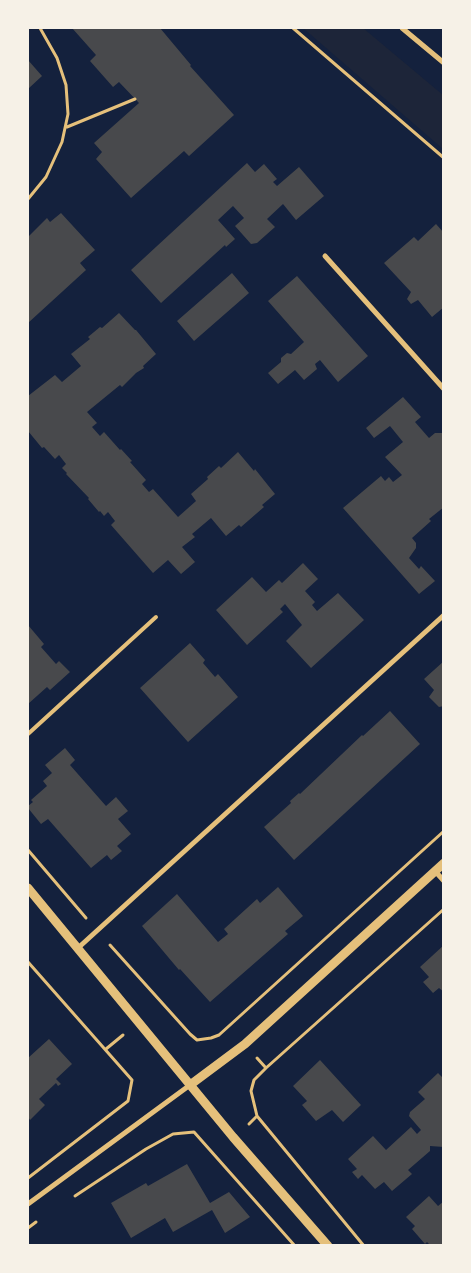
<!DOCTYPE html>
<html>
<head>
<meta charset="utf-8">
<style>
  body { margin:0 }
  #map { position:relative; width:471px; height:1273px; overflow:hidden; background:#14213d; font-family:Arial,sans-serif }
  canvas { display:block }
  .frame { position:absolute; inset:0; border:29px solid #f6f1e7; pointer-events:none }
</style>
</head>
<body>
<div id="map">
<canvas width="471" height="1273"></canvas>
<div class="frame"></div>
</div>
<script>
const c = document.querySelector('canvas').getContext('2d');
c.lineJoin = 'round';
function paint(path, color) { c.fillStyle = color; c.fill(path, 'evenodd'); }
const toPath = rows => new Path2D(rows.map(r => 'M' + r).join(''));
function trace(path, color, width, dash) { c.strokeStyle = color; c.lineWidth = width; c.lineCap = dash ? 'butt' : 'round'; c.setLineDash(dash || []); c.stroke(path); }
paint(toPath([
  [303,28,363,28,443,95,443,149]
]), '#1d2539');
paint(toPath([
  [72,28,160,28,191,65,190,66,234,115,189,156,184,151,131,198,96,159,102,152,94,143,139,103,119,82,113,87,90,61,96,55],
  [28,60,42,76,28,89],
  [247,163,255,172,264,164,277,179,273,182,277,186,299,167,324,196,296,220,283,204,267,219,275,227,257,243,251,244,235,226,244,218,233,206,218,220,235,239,226,247,225,245,161,303,131,270],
  [61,213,95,250,80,263,86,270,28,323,28,237,47,218,50,222],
  [436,224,444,233,444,307,432,317,418,300,411,304,407,299,411,292,384,263,414,237,418,241],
  [232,273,249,293,194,341,177,321],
  [297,276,368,356,338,382,320,360,315,364,317,369,304,380,295,370,278,384,268,373,281,362,281,358,287,353,291,354,304,342,268,301],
  [119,313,135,330,136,330,156,354,143,366,144,368,136,373,122,387,120,385,87,412,97,423,92,427,100,436,104,432,120,450,121,449,132,461,130,462,146,480,142,484,149,492,153,489,178,517,196,501,191,494,208,479,207,477,219,466,221,468,238,452,254,471,255,469,275,494,262,505,264,507,241,527,239,525,226,536,211,518,192,534,195,537,182,547,195,562,181,574,168,560,153,573,111,525,115,521,108,512,104,516,100,511,99,512,88,499,89,498,66,474,67,473,62,468,66,464,59,455,55,459,44,447,42,448,28,431,28,396,55,375,62,382,81,366,71,354,90,339,88,337,100,327,102,328],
  [403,397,421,417,415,422,429,438,435,433,444,433,444,507,429,519,431,521,412,538,416,543,416,548,409,558,419,569,421,566,435,581,419,594,343,508,381,476,385,481,389,477,393,482,402,475,385,457,403,442,390,426,374,438,366,428],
  [303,563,318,579,305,591,315,602,312,605,317,611,338,593,364,620,311,668,286,641,302,625,285,604,280,609,283,612,247,645,216,610,252,577,266,592,279,580,282,583],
  [28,625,44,644,41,647,56,664,59,661,70,672,50,690,47,687,28,704],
  [190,643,205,660,203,663,215,677,218,674,238,697,188,742,140,688],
  [444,661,444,706,439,707,429,697,434,690,424,679],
  [390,711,420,744,294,860,264,827,291,803,290,801,299,793,300,794,362,735,363,736],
  [65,748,75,760,70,765,106,806,116,797,128,811,118,819,131,834,117,846,122,851,111,860,107,855,91,868,48,819,41,824,28,808,28,806,33,802,31,800,47,786,43,781,52,773,45,765],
  [278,887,303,916,285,931,288,934,210,1002,180,969,179,970,142,926,177,894,218,942,228,934,224,929,257,899,260,903],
  [444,945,444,992,439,988,433,993,423,982,429,977,420,967],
  [49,1039,72,1064,56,1079,61,1084,58,1086,56,1083,39,1099,45,1105,30,1120,28,1117,28,1058],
  [320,1060,361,1105,343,1122,332,1110,316,1121,302,1105,307,1101,293,1086],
  [438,1073,444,1079,444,1147,430,1146,430,1151,408,1170,412,1174,392,1191,384,1182,375,1189,362,1175,358,1179,352,1172,357,1169,348,1159,373,1136,386,1150,411,1127,417,1134,421,1130,409,1116,410,1112,425,1099,418,1092],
  [187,1164,210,1203,229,1192,250,1217,225,1233,212,1210,173,1232,165,1218,131,1238,111,1203,146,1183,148,1186],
  [429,1196,438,1206,444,1201,444,1246,431,1246,427,1242,425,1244,412,1229,415,1226,406,1217]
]), '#48494c');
trace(toPath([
  [293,28,444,158],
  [67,127,135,99],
  [28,199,46,177,62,142,68,114,66,85,57,58,40,28],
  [28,850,86,918],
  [110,945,190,1034,197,1040,211,1038,219,1035,444,831],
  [28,962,132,1080,128,1101,28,1178],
  [106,1049,123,1035],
  [257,1058,266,1068],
  [249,1124,257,1116],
  [75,1196,146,1149,173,1134,194,1132,295,1246],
  [28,1228,36,1222],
  [364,1246,257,1116,251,1091,254,1080,266,1068,444,909]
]), '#e5c07b', 3);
trace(toPath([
  [28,734,156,617]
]), '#e5c07b', 4);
trace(toPath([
  [402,28,444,63],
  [325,256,444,389],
  [435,871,444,881],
  [78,948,444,615],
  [28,1204,190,1085]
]), '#e5c07b', 5);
trace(toPath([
  [28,888,233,1137,328,1246],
  [190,1085,245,1044,444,863]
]), '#e5c07b', 9);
</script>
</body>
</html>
